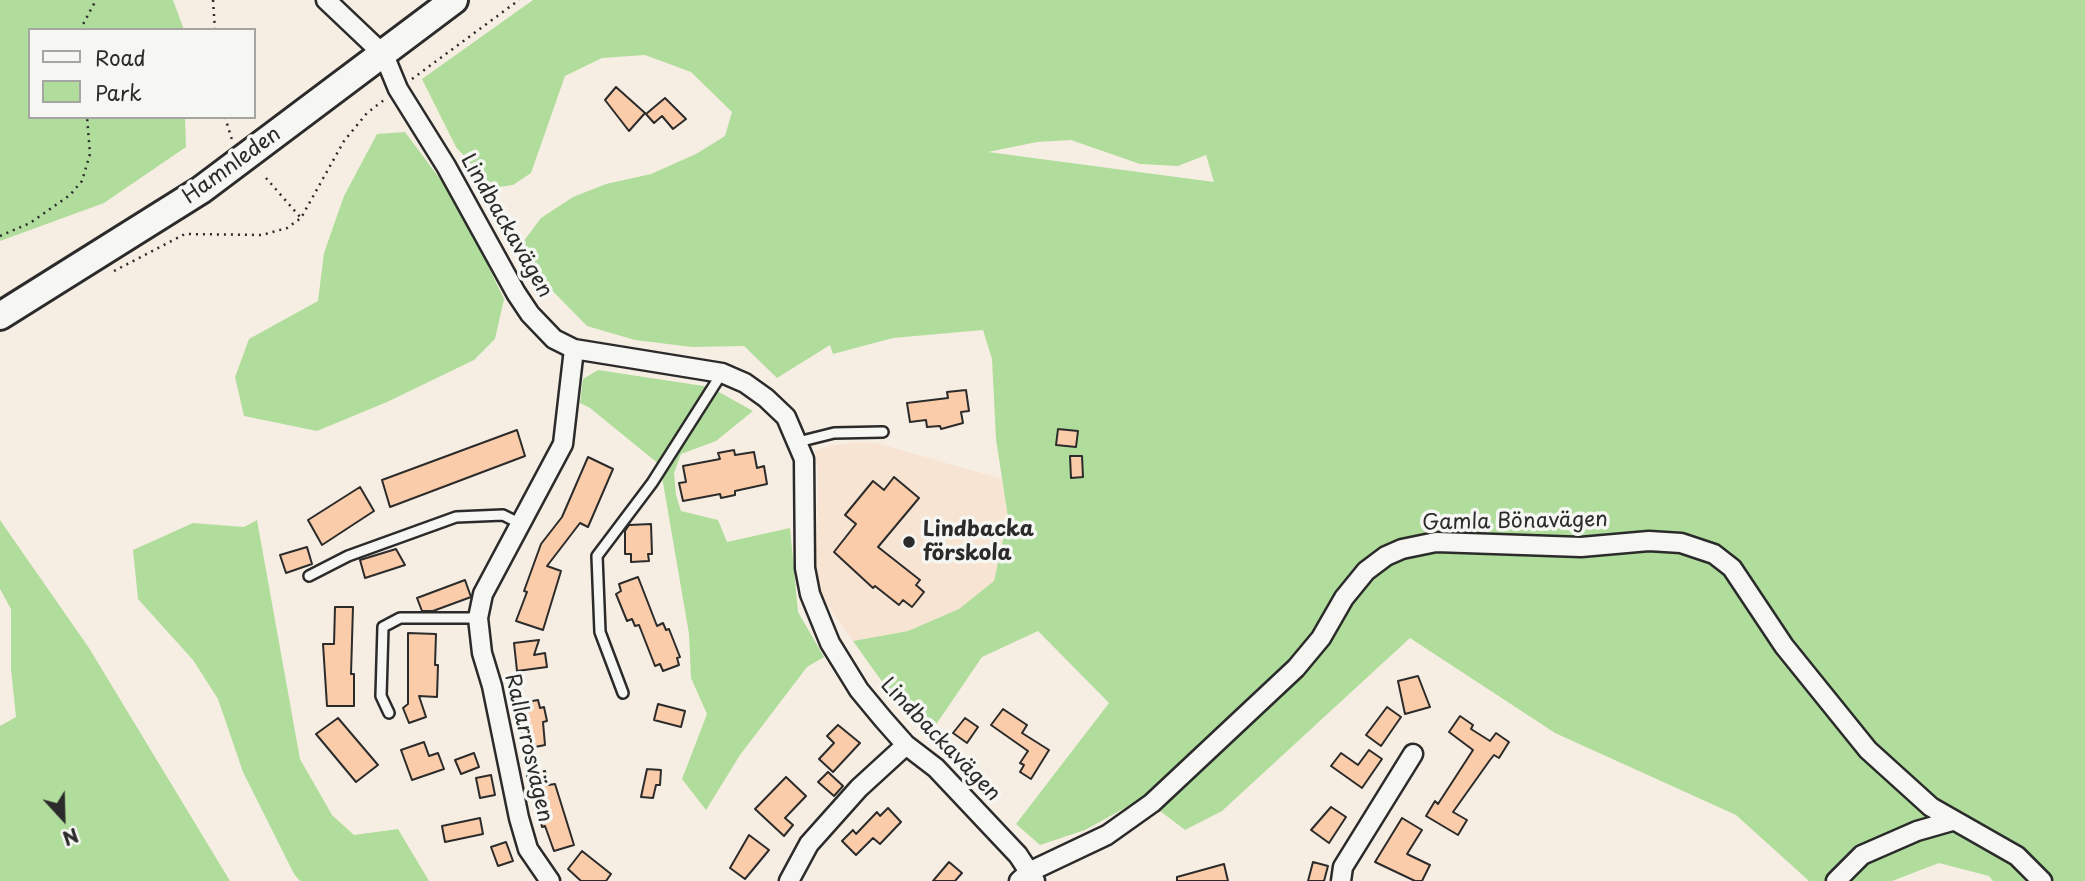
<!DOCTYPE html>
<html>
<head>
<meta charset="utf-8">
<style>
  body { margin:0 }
  #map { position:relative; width:2085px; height:881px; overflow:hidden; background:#f7eee3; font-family:"Playpen Sans",sans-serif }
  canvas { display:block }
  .legend { position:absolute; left:28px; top:28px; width:228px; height:91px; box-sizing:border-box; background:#f6f6f2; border:2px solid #a5a5a2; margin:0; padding:9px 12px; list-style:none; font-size:21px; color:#2b2b2b }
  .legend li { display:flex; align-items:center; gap:14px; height:35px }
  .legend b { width:35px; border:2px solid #a5a5a2 }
  .north { position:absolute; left:28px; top:783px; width:70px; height:70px; -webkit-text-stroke:5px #f6f6f2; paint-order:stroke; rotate:158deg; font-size:19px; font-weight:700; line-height:28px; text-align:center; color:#2b2b2b }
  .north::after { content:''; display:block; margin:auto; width:24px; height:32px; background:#2b2b2b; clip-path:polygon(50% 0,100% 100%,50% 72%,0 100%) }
</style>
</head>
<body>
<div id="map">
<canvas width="2085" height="881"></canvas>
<ul class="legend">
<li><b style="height:9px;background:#f6f6f2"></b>Road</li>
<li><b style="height:19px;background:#b0dd9b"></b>Park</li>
</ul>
<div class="north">N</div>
</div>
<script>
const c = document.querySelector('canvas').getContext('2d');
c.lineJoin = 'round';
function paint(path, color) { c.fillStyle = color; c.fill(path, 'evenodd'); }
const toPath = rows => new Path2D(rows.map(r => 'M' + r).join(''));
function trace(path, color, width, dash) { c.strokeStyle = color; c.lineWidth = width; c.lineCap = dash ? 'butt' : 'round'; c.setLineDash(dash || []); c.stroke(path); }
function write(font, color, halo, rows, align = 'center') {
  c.font = font + ' "Playpen Sans",sans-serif'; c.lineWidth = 7; c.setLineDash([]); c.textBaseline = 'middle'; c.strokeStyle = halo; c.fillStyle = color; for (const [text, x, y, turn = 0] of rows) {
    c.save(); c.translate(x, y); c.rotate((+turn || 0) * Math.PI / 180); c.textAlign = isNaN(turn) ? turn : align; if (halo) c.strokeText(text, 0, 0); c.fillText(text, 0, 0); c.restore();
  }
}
paint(toPath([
  [858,442,877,443,1002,479,1008,517,994,581,959,609,908,631,853,641,821,596,816,563,818,472,815,451,828,446]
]), '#f8e4d2');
paint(toPath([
  [0,0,173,0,184,30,30,30,30,117,185,117,186,147,104,203,0,241],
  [533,0,2085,0,2085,881,1993,881,1989,876,1939,863,1892,881,1809,881,1736,815,1555,733,1410,638,1222,811,1185,830,1143,798,1085,830,1040,845,1016,824,1109,703,1038,631,982,657,933,729,893,697,853,641,908,631,959,609,994,581,1008,517,996,439,992,359,983,330,893,338,833,354,830,345,777,378,744,346,692,347,635,340,587,326,533,271,520,246,541,218,573,197,606,184,651,174,696,154,725,136,732,112,691,72,645,55,602,58,565,76,531,173,513,185,492,188,456,147,422,79],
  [1071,140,1140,164,1178,166,1206,155,1214,182,988,152,1037,142],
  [405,132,458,203,504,299,495,339,474,360,387,402,317,431,244,416,235,377,249,339,318,301,324,253,344,196,377,134],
  [598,370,710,387,753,411,716,441,681,454,674,473,676,495,681,511,718,520,727,542,790,528,798,612,824,657,807,667,740,755,706,810,682,779,707,714,691,678,689,634,660,465,590,408,580,403,583,379],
  [0,520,89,648,230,881,0,881,0,726,16,717,11,669,11,609,0,589],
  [257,520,300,759,332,815,354,835,398,829,429,881,300,881,294,874,243,772,218,699,193,660,138,599,133,550,193,523,244,527]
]), '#b0dd9b');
const building = toPath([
  [616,87,645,113,629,131,605,100,616,87],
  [665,98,686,119,673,129,662,116,654,123,646,114,665,98],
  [966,390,969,411,961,412,963,423,941,429,940,426,927,427,926,420,910,422,907,403,948,398,947,392,966,390],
  [1058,429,1078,431,1076,447,1056,445,1058,429],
  [517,430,525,456,390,507,382,480,517,430],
  [734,450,735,455,754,452,757,468,764,466,767,484,735,491,735,495,721,498,720,494,683,501,679,483,686,482,683,466,720,459,718,453,734,450],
  [1070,456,1082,456,1083,477,1071,478,1070,456],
  [588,457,613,469,588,527,580,523,547,566,561,571,543,630,516,621,527,592,524,591,541,544,562,517,588,457],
  [894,477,919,498,878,547,920,580,916,585,924,592,912,607,903,600,899,605,875,586,873,588,834,552,856,524,845,515,873,481,884,490,894,477],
  [360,487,374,511,322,545,308,520,360,487],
  [651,524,652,554,648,554,649,561,631,562,631,554,625,554,625,531,629,525,651,524],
  [307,547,312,564,286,573,280,555,307,547],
  [396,549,405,565,365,578,360,560,396,549],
  [638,577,657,626,663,623,666,630,669,629,680,657,677,658,679,665,663,671,660,664,655,666,639,625,635,626,632,619,627,621,616,594,621,591,619,584,638,577],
  [465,580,471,597,433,611,422,611,417,598,465,580],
  [335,607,353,607,351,674,354,674,354,706,327,706,323,644,334,644,335,607],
  [408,633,436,634,435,665,438,665,437,697,419,696,426,717,409,723,403,708,408,704,408,633],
  [539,640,534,655,545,653,547,667,517,671,514,643,539,640],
  [1418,676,1430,707,1405,714,1398,681,1418,676],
  [538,700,540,708,544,707,547,721,543,722,545,745,525,749,519,714,523,714,521,703,538,700],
  [658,704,685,711,681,727,654,720,658,704],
  [1387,707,1401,717,1381,746,1366,735,1387,707],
  [1003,709,1027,725,1022,733,1049,750,1031,779,1020,772,1024,765,1020,763,1028,751,991,725,1003,709],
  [1460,716,1473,725,1471,729,1490,741,1496,733,1509,742,1499,758,1494,755,1490,760,1453,812,1467,820,1458,835,1426,816,1435,801,1438,804,1473,750,1449,732,1460,716],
  [338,718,378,765,356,782,316,734,338,718],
  [965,718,978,727,967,743,953,733,965,718],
  [838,725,860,743,833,772,819,759,834,743,827,736,838,725],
  [424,742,429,756,438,753,444,769,412,780,401,750,424,742],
  [1369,750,1382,759,1362,788,1331,766,1341,753,1358,765,1369,750],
  [474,753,479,767,461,774,455,760,474,753],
  [647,769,661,770,660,785,656,785,653,798,641,797,647,769],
  [545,771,548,785,555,784,574,845,554,851,545,826,542,827,536,801,533,801,527,776,545,771],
  [828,772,843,786,834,796,818,782,828,772],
  [491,775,495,795,480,798,476,778,491,775],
  [786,777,806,796,785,818,793,825,784,836,755,809,786,777],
  [1331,807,1346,817,1329,843,1311,830,1331,807],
  [888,808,901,822,880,844,873,838,856,855,842,841,853,830,856,834,877,812,880,816,888,808],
  [480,818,483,834,445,842,442,826,480,818],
  [1402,818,1422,830,1407,854,1430,865,1422,881,1415,881,1375,862,1402,818],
  [749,835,769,850,745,879,730,868,749,835],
  [506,842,513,861,498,866,491,847,506,842],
  [582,851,611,874,606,881,581,881,568,869,582,851],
  [949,862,962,873,955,881,933,881,949,862],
  [1313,862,1328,866,1324,881,1308,881,1313,862],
  [1224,864,1228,881,1177,881,1177,877,1224,864]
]);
paint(building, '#facca9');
trace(building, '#2b2b2b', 2);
const service = toPath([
  [798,442,834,433,883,432],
  [309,576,348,556,456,517,503,515,521,524],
  [623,693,600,632,597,556,652,483,722,373],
  [389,713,381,696,383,627,400,618,478,618]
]);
const minor = toPath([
  [326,0,384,55,398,89,446,166,516,293,530,314,554,339,574,349,722,373,745,383,766,398,786,417,804,459,805,568,810,594,830,643,859,690,883,719,906,745,936,768,1018,855,1035,881],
  [550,881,528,849,519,818,492,686,482,653,478,618,483,594,563,444,574,349],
  [789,881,809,844,859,788,906,745],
  [1019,881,1029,872,1107,835,1152,803,1296,668,1321,638,1344,598,1366,571,1386,556,1402,549,1436,542,1581,547,1649,541,1681,543,1714,554,1732,568,1784,646,1868,750,1931,807,2017,856,2042,881],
  [1341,881,1343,867,1413,754],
  [1836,881,1862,855,1917,831,1952,821]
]);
const secondary = toPath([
  [0,316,201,190,454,0]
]);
trace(service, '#2b2b2b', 14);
trace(minor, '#2b2b2b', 23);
trace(secondary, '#2b2b2b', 32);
trace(toPath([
  [213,0,215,30],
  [80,30,96,0],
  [412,79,519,0],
  [225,117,232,140],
  [266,178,301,218],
  [0,236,30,223,70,195,82,181,90,154,87,117],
  [114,271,185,234,262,235,287,228,301,218,344,141,367,113,384,100]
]), '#2b2b2b', 2.5, [2, 5]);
trace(service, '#f6f6f2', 9);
trace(minor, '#f6f6f2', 18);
trace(secondary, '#f6f6f2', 26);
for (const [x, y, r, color] of [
  [909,542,7,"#2b2b2b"]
]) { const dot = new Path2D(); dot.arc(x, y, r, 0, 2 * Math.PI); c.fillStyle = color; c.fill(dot); trace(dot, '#f6f6f2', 2.5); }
write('21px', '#2b2b2b', '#f6f6f2', [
  ["Hamnleden",232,166,-36],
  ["Lindbackavägen",506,226,60],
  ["Gamla Bönavägen",1515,522,-1],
  ["Lindbackavägen",940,740,46],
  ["Rallarrosvägen",528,748,77]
]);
write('bold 21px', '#2b2b2b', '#f6f6f2', [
  ["Lindbacka",923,530],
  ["förskola",923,554]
], 'left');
</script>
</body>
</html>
